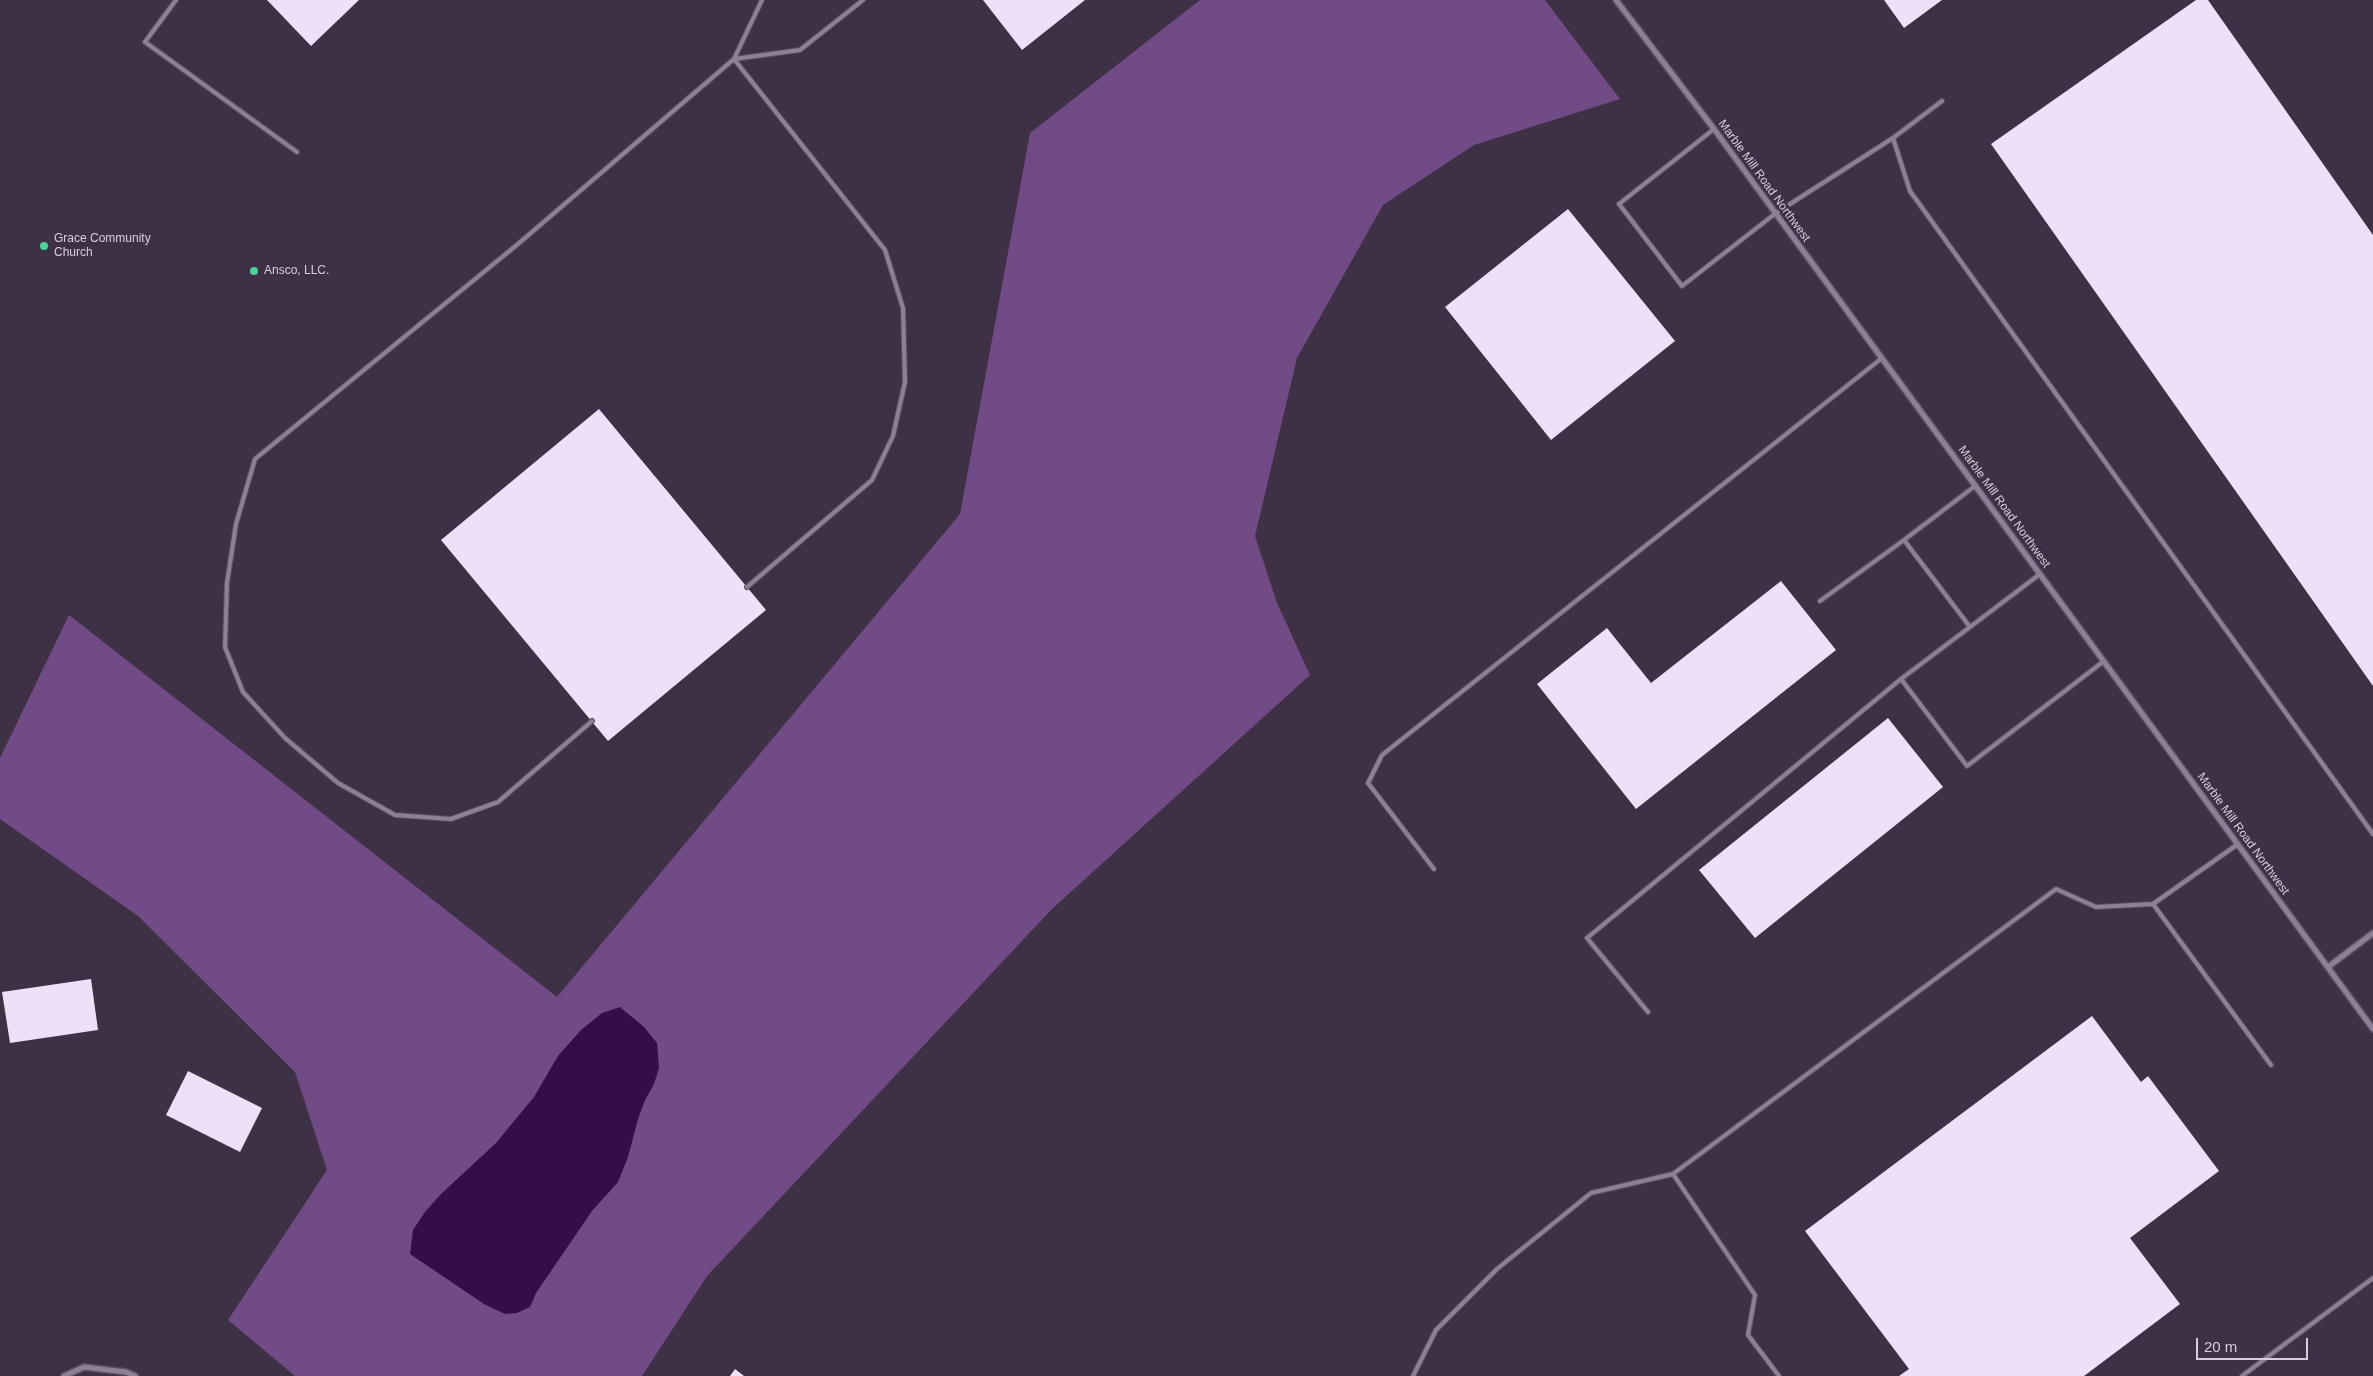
<!DOCTYPE html>
<html>
<head>
<meta charset="utf-8">
<style>
  body { margin:0 }
  #map { position:relative; width:2373px; height:1376px; overflow:hidden; background:#3e3145; font-family:Arial,sans-serif }
  canvas { display:block }
  .scale { position:absolute; left:2196px; top:1338px; width:112px; height:22px; box-sizing:border-box; border:2px solid #d6cfdb; border-top:0; padding-left:6px; font-size:15px; line-height:18px; white-space:nowrap; color:#d6cfdb; -webkit-text-stroke:4px #3e3145; paint-order:stroke }
</style>
</head>
<body>
<div id="map">
<canvas width="2373" height="1376"></canvas>
<div class="scale">20 m</div>
</div>
<script>
const c = document.querySelector('canvas').getContext('2d');
c.lineJoin = 'round';
function paint(path, color) { c.fillStyle = color; c.fill(path, 'evenodd'); }
const toPath = rows => new Path2D(rows.map(r => 'M' + r).join(''));
function trace(path, color, width, dash) { c.strokeStyle = color; c.lineWidth = width; c.lineCap = dash ? 'butt' : 'round'; c.setLineDash(dash || []); c.stroke(path); }
function write(font, color, halo, rows, align = 'center') {
  c.font = font + ' Arial,sans-serif'; c.lineWidth = 5; c.setLineDash([]); c.textBaseline = 'middle'; c.strokeStyle = halo; c.fillStyle = color; for (const [text, x, y, turn = 0] of rows) {
    c.save(); c.translate(x, y); c.rotate((+turn || 0) * Math.PI / 180); c.textAlign = isNaN(turn) ? turn : align; if (halo) c.strokeText(text, 0, 0); c.fillText(text, 0, 0); c.restore();
  }
}
paint(toPath([
  [1200,0,1545,0,1620,99,1474,145,1383,205,1297,358,1255,536,1277,603,1310,675,1052,909,707,1276,642,1376,295,1376,228,1320,327,1170,295,1072,138,916,0,819,0,758,69,615,557,997,960,514,1030,133]
]), '#714b86');
paint(toPath([
  [620,1007,644,1027,657,1043,659,1068,654,1084,645,1100,638,1119,628,1157,618,1182,592,1211,536,1293,530,1307,517,1313,505,1314,484,1304,410,1254,413,1230,425,1212,441,1194,496,1143,534,1097,558,1056,581,1030,602,1013]
]), '#340e46');
paint(toPath([
  [267,0,359,0,311,46],
  [983,0,1085,0,1022,50],
  [1884,0,1942,0,1904,28],
  [2196,0,2208,0,2373,235,2373,686,1991,144],
  [1568,209,1675,341,1551,440,1445,307],
  [599,409,766,610,608,741,441,540],
  [1781,581,1836,650,1636,809,1537,684,1607,628,1651,683],
  [1888,718,1943,787,1755,938,1699,870],
  [91,979,98,1030,10,1043,2,992],
  [2092,1016,2141,1082,2148,1076,2219,1171,2130,1238,2180,1304,2084,1376,1899,1376,1909,1369,1805,1231],
  [188,1071,262,1108,240,1152,166,1115],
  [735,1369,744,1376,730,1376]
]), '#efe0f9');
const service = toPath([
  [176,0,145,42,297,152],
  [734,59,800,50,863,0],
  [734,59,762,0],
  [1714,129,1619,204,1682,286,1776,213,1893,138,1942,101],
  [1893,138,1910,191,2373,834],
  [1975,486,1904,540,1970,627,1901,679,1967,766,2104,661],
  [1820,601,1904,540],
  [1970,627,2040,574],
  [592,721,498,802,451,819,395,815,338,783,285,738,243,692,225,647,227,583,236,524,255,459,518,244,734,59,885,250,903,308,905,382,893,436,872,480,747,587],
  [1434,869,1368,783,1382,755,1882,358],
  [2153,904,2271,1065],
  [1648,1012,1587,938,1901,679],
  [1413,1376,1436,1330,1497,1269,1591,1193,1673,1174],
  [1779,1376,1748,1335,1755,1295,1673,1174,2056,889,2096,907,2153,904,2238,844],
  [2242,1376,2373,1278]
]);
const minor = toPath([
  [1616,0,1714,129,2373,1029],
  [2328,967,2373,933],
  [64,1376,84,1367,126,1372,135,1376]
]);
trace(service, '#5a5060', 6);
trace(minor, '#5a5060', 8);
trace(service, '#8e7f96', 4);
trace(minor, '#8e7f96', 5);
for (const [x, y, r, color] of [
  [44,246,5,"#49d49c"],
  [254,271,5,"#49d49c"]
]) { const dot = new Path2D(); dot.arc(x, y, r, 0, 2 * Math.PI); c.fillStyle = color; c.fill(dot); trace(dot, '#3e3145', 2); }
write('12px', '#d6cfdb', '#3e3145', [
  ["Marble Mill Road Northwest",1764,181,54],
  ["Marble Mill Road Northwest",2004,507,54],
  ["Marble Mill Road Northwest",2243,834,54]
]);
write('12px', '#d6cfdb', '#3e3145', [
  ["Grace Community",54,239],
  ["Church",54,253],
  ["Ansco, LLC.",264,271]
], 'left');
</script>
</body>
</html>
